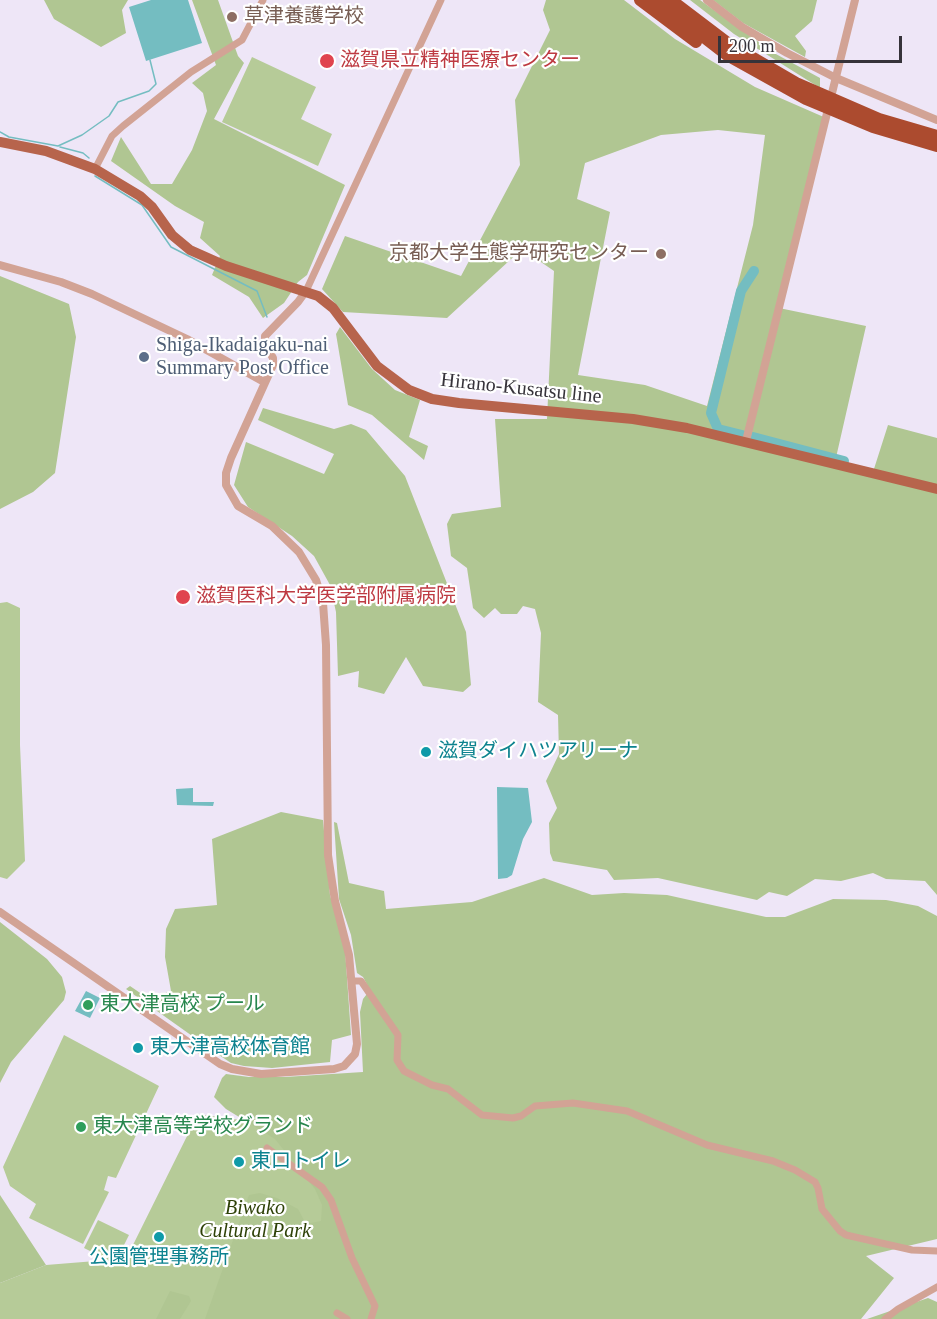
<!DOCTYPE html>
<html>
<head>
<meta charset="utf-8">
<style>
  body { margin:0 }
  #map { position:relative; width:937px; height:1319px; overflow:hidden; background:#eee6f7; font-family:"Times New Roman",serif }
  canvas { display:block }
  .scale { position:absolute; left:718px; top:36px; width:184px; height:27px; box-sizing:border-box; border:3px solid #36333a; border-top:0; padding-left:8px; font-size:18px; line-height:21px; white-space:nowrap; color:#36333a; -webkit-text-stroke:4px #fff; paint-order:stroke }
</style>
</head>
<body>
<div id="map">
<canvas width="937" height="1319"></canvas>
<div class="scale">200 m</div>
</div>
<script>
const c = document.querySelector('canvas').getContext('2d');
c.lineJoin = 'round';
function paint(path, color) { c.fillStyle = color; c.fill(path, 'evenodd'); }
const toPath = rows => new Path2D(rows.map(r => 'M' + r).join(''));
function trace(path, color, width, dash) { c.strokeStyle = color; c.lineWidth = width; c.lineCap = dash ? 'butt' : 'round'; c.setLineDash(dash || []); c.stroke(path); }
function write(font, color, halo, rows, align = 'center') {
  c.font = font + ' "Times New Roman","Noto Sans JP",serif'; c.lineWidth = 4.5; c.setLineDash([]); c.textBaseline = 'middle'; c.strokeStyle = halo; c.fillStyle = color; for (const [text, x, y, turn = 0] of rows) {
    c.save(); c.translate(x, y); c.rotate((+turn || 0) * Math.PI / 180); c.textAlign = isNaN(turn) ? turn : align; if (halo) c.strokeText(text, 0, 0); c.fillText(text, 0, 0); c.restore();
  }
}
paint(toPath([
  [252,57,316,87,301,119,332,134,318,166,222,122],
  [7,602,20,608,20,745,25,861,7,879,0,877,0,603],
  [64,1035,159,1086,116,1178,108,1176,104,1190,109,1192,83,1244,29,1218,36,1204,10,1186,3,1167],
  [198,1114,290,1127,435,1319,0,1319,0,1283,46,1265,108,1260,84,1248,98,1220,129,1235,117,1259,126,1259]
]), '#b6cb98');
paint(toPath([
  [44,0,128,0,122,10,126,33,101,47,54,19],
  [192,0,218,0,238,56,244,63,214,119,345,185,307,275,298,282,284,303,263,318,249,297,212,275,220,256,200,238,204,222,175,206,111,161,121,137,151,184,172,184,192,150,207,111,203,93,192,83,216,65],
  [546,0,624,0,675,39,755,87,826,118,779,308,866,326,835,462,873,472,888,425,937,438,937,895,925,881,886,879,873,873,841,881,815,879,787,896,769,892,757,900,658,878,614,880,607,870,553,861,550,853,549,823,557,808,546,781,559,754,558,715,538,702,541,633,535,609,523,606,517,614,501,614,495,608,484,618,473,608,467,568,451,556,447,524,452,514,501,507,495,419,547,419,554,271,522,249,447,318,343,312,322,289,345,236,461,276,520,165,515,100,550,30,543,10],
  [718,130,765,135,753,225,707,406,645,385,578,375,610,212,577,199,585,163,661,135],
  [690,0,700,0,774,53,820,78,820,88,734,34],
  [713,0,817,0,812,21,795,36,806,51,805,57,743,23],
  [0,276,69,304,76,337,55,473,33,492,0,509],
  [340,327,372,369,395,390,420,400,409,437,428,446,424,460,372,415,348,405,336,334],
  [263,408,334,429,351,424,366,430,405,476,466,632,471,685,463,692,423,686,406,657,384,694,358,687,359,671,338,676,336,612,330,585,314,556,292,536,248,507,234,485,246,442,324,474,334,454,258,420],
  [281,812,323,820,330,895,345,949,351,1035,332,1040,330,1062,272,1068,244,1066,231,1063,219,1055,126,989,130,986,149,999,171,991,165,957,166,929,175,909,217,905,212,839],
  [334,822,337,823,349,883,384,891,386,909,472,902,544,878,592,895,624,893,667,895,766,917,785,917,833,899,886,900,918,906,937,916,937,1239,866,1256,894,1278,861,1319,205,1319,249,1195,260,1193,277,1198,298,1209,306,1224,321,1221,322,1205,315,1189,275,1139,226,1109,214,1097,222,1078,226,1074,249,1077,285,1077,363,1072,360,1012,363,999,370,990,363,977,357,973,351,935,339,899],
  [0,922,47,959,62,977,66,992,64,1000,11,1062,0,1083],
  [0,1195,46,1265,0,1283],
  [170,1291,189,1296,191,1301,180,1319,156,1319],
  [928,1298,937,1302,937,1319,867,1319]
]), '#b0c692');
paint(toPath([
  [151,0,188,0,202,43,146,61,129,7],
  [497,787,528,788,532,822,523,839,512,875,507,878,498,879],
  [193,788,193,802,214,802,213,806,177,805,176,789],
  [86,991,100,998,90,1018,75,1011]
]), '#74bdc1');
trace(toPath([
  [0,132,9,137,58,146,82,135,109,116,118,102,149,91,156,84,150,60],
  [60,147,83,153,89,158],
  [95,176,142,205,171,247,257,291,267,317]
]), '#74bdc1', 1.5);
trace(toPath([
  [742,435,718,429,711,413,741,291,754,271],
  [753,437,844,461]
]), '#74bdc1', 10);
trace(toPath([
  [95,169,112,136,123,126,191,72,242,40,263,0],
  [306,291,441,0],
  [353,981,361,981,398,1035,397,1060,404,1071,432,1085,448,1089,482,1115,513,1118,521,1116,535,1106,573,1103,627,1111,707,1145,773,1161,795,1170,815,1182,818,1188,822,1209,840,1231,846,1235,912,1250,937,1251],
  [267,1148,322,1187,331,1200,352,1258,375,1306,371,1319],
  [337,1313,347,1319],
  [885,1319,898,1309,937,1287]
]), '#d2a395', 7);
trace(toPath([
  [707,0,742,27,787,53,836,78,937,120],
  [0,265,61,282,92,294,187,339,264,382],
  [746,441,855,0],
  [0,912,220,1064,232,1069,261,1074,334,1069,344,1066,355,1054,357,1044,349,955,335,901,328,855,326,645,323,603,316,580,299,552,272,526,238,506,226,485,226,473,231,458,273,365,273,358,265,344,265,336,298,302,306,291]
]), '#d2a395', 8);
trace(toPath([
  [0,142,46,151,95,169,140,196,152,207,172,235,190,250,226,266,318,296,333,308,377,366,409,390,432,399,459,403,633,419,687,428,937,489]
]), '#b7644c', 10);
trace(toPath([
  [640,0,696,42],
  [656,0,727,55,806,99,873,127,937,146],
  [671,0,729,44,796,83,879,119,937,136]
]), '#ac4b2f', 12);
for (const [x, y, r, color] of [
  [232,17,6,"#8d6e63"],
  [327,61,8,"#e0444e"],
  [661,254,6,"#8d6e63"],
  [144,357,6,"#5c6f8a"],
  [183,597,8,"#e0444e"],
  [426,752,6,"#0f9aa8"],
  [88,1005,6,"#2e9e5b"],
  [138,1048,6,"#0f9aa8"],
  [81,1127,6,"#2e9e5b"],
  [239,1162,6,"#0f9aa8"],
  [159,1237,6,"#0f9aa8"]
]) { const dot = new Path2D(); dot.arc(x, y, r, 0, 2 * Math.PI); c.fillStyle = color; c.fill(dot); trace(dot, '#fff', 2); }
write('20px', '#785e54', '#fff', [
  ["草津養護学校",244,17],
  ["京都大学生態学研究センター",649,254,"right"]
], 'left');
write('20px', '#be3a42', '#fff', [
  ["滋賀県立精神医療センター",340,61],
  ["滋賀医科大学医学部附属病院",196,597]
], 'left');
write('20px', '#4e5e75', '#fff', [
  ["Shiga-Ikadaigaku-nai",156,346],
  ["Summary Post Office",156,369]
], 'left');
write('20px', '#36333a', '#fff', [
  ["Hirano-Kusatsu line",521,389,6]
]);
write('20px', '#0d838f', '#fff', [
  ["滋賀ダイハツアリーナ",438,752],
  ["東大津高校体育館",150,1048],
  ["東口トイレ",251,1162],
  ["公園管理事務所",159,1258,"center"]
], 'left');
write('20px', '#27864d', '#fff', [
  ["東大津高校 プール",100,1005],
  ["東大津高等学校グランド",93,1127]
], 'left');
write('italic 20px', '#2e4107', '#fff', [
  ["Biwako",255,1209],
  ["Cultural Park",255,1232]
]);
</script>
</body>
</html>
